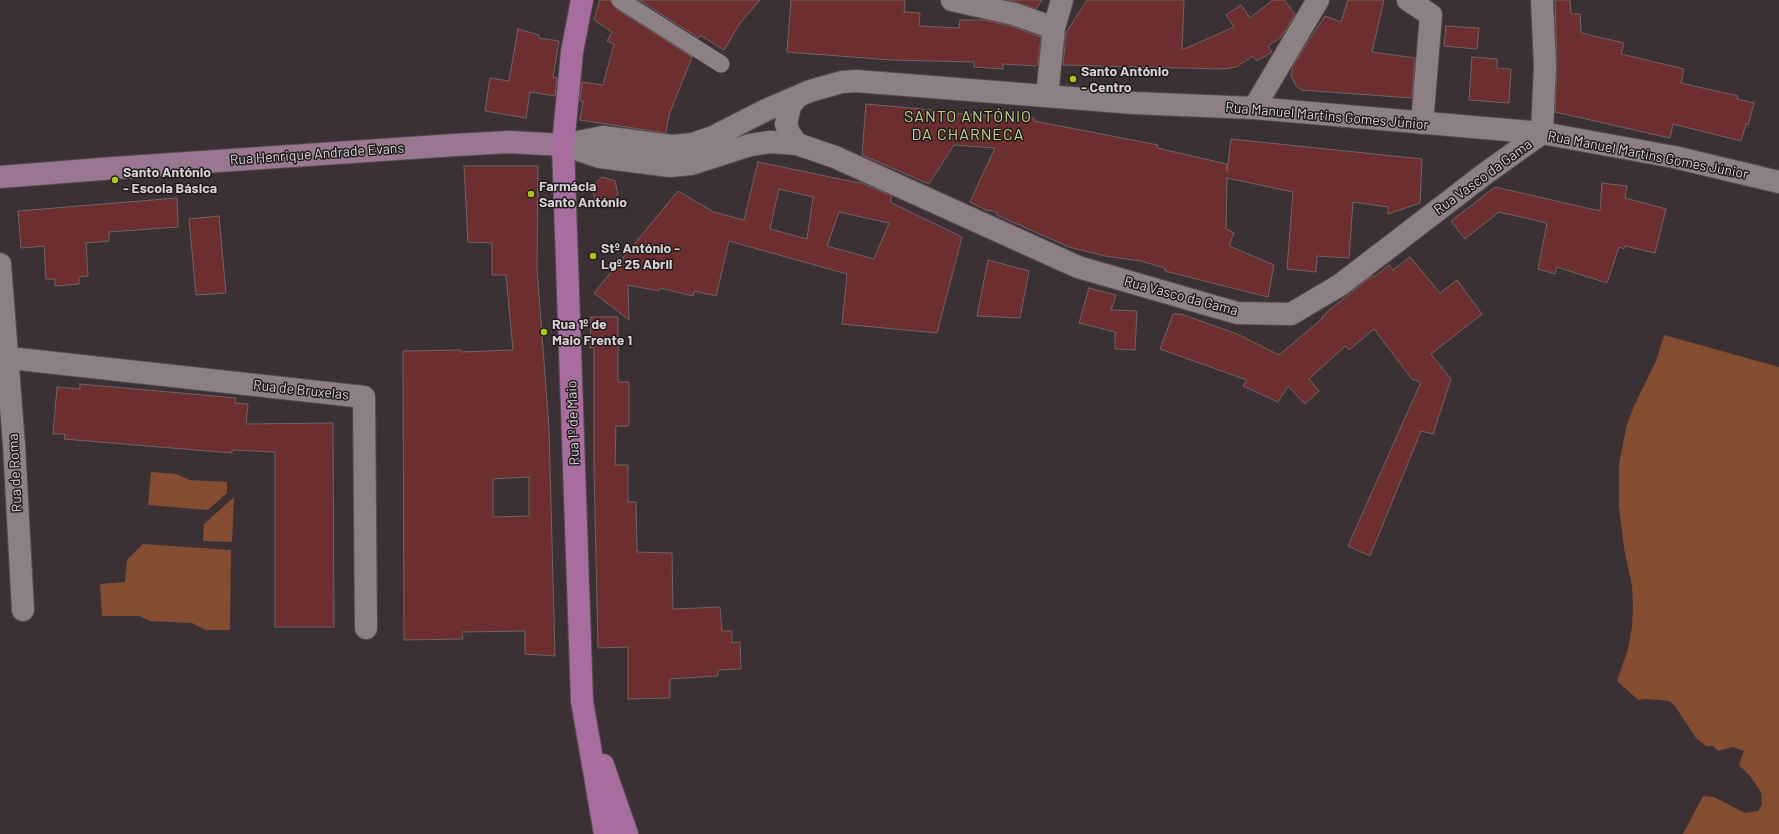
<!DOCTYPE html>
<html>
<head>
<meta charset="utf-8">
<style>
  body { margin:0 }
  canvas { display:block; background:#3b3034 }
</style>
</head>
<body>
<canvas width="1779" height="834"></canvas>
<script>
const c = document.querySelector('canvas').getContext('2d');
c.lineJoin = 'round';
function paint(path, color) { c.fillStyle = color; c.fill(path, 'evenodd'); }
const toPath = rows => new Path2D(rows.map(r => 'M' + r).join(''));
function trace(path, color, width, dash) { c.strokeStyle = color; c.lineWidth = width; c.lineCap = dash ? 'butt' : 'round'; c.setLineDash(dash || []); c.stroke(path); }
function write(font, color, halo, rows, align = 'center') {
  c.font = font + ' Barlow,sans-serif'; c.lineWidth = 3; c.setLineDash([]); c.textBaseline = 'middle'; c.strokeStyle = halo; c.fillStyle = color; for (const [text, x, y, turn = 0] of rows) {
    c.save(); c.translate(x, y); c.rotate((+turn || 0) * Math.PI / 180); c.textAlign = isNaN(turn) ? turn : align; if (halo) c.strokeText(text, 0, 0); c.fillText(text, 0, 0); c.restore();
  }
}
paint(toPath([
  [1664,335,1779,367,1779,834,1683,834,1703,796,1714,797,1745,813,1758,811,1762,805,1761,792,1750,776,1739,765,1744,751,1733,747,1718,751,1713,746,1706,746,1696,738,1675,706,1669,701,1659,700,1645,699,1638,700,1617,681,1628,649,1632,627,1633,605,1632,586,1624,548,1619,507,1619,464,1627,424,1634,406,1656,361],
  [151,472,176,474,190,480,227,482,227,493,208,510,148,505],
  [234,497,232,542,203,541,204,524],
  [143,544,231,550,230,630,206,630,192,623,150,621,139,616,102,616,100,584,125,582,127,560]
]), '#844c31');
const building = toPath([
  [600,0,610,0,615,8,692,57,669,115,666,133,580,120,583,101,580,101,582,82,603,85,614,44,607,41,612,32,594,20,600,0],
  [639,0,760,0,740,23,724,50,700,35,699,38,639,0],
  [791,0,905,0,904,12,920,13,919,26,959,28,960,20,985,20,1011,26,1041,37,1038,64,1036,66,1003,64,1003,69,974,67,974,62,891,60,787,52,791,0],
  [1009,0,1042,0,1036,9,1009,0],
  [1087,0,1184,0,1182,50,1234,27,1226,15,1241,5,1250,18,1273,0,1284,0,1295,14,1281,37,1268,46,1272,52,1257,61,1253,56,1236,67,1224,69,1063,65,1066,33,1087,0],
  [1348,0,1384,0,1372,52,1415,58,1412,98,1302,90,1296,86,1291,75,1293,66,1313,34,1325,16,1341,22,1348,0],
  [1555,0,1570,0,1571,14,1580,14,1581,33,1624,43,1621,54,1684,69,1681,83,1738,96,1737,99,1754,103,1748,125,1746,124,1741,141,1673,124,1670,138,1555,112,1557,65,1555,0],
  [1446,26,1479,28,1477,49,1444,46,1446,26],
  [518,29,539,35,539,38,559,41,553,77,557,78,555,96,530,92,526,118,485,111,490,78,509,81,518,29],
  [1472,57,1497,59,1497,68,1511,69,1509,103,1469,100,1472,57],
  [866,104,942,111,941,113,1034,118,1034,121,1158,145,1157,148,1227,164,1227,172,1231,139,1422,159,1420,203,1388,214,1388,207,1353,202,1349,258,1317,256,1316,272,1287,269,1293,192,1227,178,1226,229,1234,233,1229,246,1274,265,1268,297,1165,271,1165,268,1141,261,1105,256,1069,247,997,215,997,212,986,210,970,202,995,148,954,145,929,184,862,155,866,104],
  [758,162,859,183,859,182,892,196,890,202,962,237,937,333,842,324,847,274,729,241,716,296,694,291,693,296,660,288,659,291,628,285,629,320,594,293,678,191,714,212,744,220,758,162],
  [779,189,813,197,807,239,770,229,779,189],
  [839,212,889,223,874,259,827,246,839,212],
  [464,166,538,166,537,268,549,429,555,656,525,654,525,631,462,632,463,639,404,640,403,351,461,350,461,352,513,350,506,275,492,275,492,243,468,242,464,166],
  [529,477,529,516,493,517,493,479,529,477],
  [602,177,615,181,618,194,609,204,595,200,592,186,602,177],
  [1602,183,1627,186,1625,198,1666,209,1655,253,1625,246,1624,249,1619,247,1607,283,1557,267,1555,274,1538,269,1547,223,1499,212,1465,239,1451,221,1495,187,1600,211,1602,183],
  [177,198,178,227,109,232,109,241,86,243,88,276,79,277,79,284,55,286,55,279,46,279,44,246,21,248,18,211,177,198],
  [219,216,226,293,196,295,189,219,219,216],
  [1410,257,1440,293,1457,280,1482,314,1431,354,1451,379,1433,434,1421,431,1370,556,1348,546,1421,382,1412,379,1374,329,1349,350,1345,346,1309,379,1319,391,1305,404,1288,386,1278,402,1243,386,1247,380,1160,349,1173,314,1181,314,1237,334,1279,355,1323,318,1322,317,1327,312,1372,276,1374,277,1389,265,1393,270,1410,257],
  [988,260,1029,271,1020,318,977,316,988,260],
  [1089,288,1116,295,1111,310,1137,311,1135,350,1115,349,1115,332,1079,323,1089,288],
  [591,317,618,317,618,382,629,382,629,426,616,426,615,465,628,465,628,502,636,502,637,552,672,553,673,609,720,607,722,631,732,631,732,643,740,642,741,669,718,670,718,676,670,679,670,698,628,699,628,647,598,648,594,469,594,347,590,348,591,317],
  [80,384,236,398,235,403,248,404,246,424,333,423,334,627,275,627,275,452,232,450,232,453,64,439,65,434,53,434,57,387,80,389,80,384]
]);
paint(building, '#6c2e2f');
trace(building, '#706463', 1);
const pedestrian = toPath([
  [620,0,721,64]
]);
const minor = toPath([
  [952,0,1014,14,1054,28],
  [1408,0,1431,15,1422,123],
  [1542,0,1545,66,1542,133],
  [1047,96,1054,28,1062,0],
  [1254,108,1318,0],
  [0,264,14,445,23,610],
  [0,357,364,397,366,628]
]);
const tertiary = toPath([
  [797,97,790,106,786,124,789,133,797,144],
  [563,145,603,137,672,146,693,144,713,137,766,110,810,91,842,82,856,81,1134,103,1254,108,1542,133,1674,157,1779,182],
  [564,145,600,157,670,166,691,164,750,145,770,142,797,144,835,157,1078,267,1237,313,1291,314,1340,285,1486,173,1542,133]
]);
const secondary = toPath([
  [0,177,114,168,455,145,509,142,563,145]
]);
const primary = toPath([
  [582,0,572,52,563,145,582,701,605,834],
  [603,765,627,834]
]);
trace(pedestrian, '#564c50', 18);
trace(minor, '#564c50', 24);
trace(tertiary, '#564c50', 24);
trace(secondary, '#564c50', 24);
trace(primary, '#564c50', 24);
trace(pedestrian, '#8c8084', 17);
trace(minor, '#8c8084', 22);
trace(tertiary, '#8c8084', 22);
trace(secondary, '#9a7791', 22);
trace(primary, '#a76d9e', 22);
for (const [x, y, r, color] of [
  [1073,79,4,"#a9c71a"],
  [115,180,4,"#a9c71a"],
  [531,194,4,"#a9c71a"],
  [593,256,4,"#a9c71a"],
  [544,332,4,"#a9c71a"]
]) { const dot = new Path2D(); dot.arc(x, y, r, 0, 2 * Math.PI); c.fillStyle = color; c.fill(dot); trace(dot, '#1f1a1b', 1.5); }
write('bold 14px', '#dad3d5', '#1f1a1b', [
  ["Santo António",1081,71],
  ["- Centro",1081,87],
  ["Santo António",123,172],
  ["- Escola Básica",123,188],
  ["Farmácia",539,186],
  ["Santo António",539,202],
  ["Stº António -",601,248],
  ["Lgº 25 Abril",601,264],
  ["Rua 1º de",552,324],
  ["Maio Frente 1",552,340]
], 'left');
write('14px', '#dad3d5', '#1f1a1b', [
  ["Rua Manuel Martins Gomes Júnior",1327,116,5],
  ["Rua Henrique Andrade Evans",317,154,-4],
  ["Rua Manuel Martins Gomes Júnior",1648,155,11],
  ["Rua Vasco da Gama",1483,177,-36],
  ["Rua Vasco da Gama",1181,296,15],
  ["Rua de Bruxelas",301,390,6],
  ["Rua 1º de Maio",573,423,-92],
  ["Rua de Roma",15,473,-93]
]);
c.letterSpacing = '1px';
write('16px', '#c1d489', '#1f1a1b', [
  ["SANTO ANTÓNIO",968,117],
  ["DA CHARNECA",968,135]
]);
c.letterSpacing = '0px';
</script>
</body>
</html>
